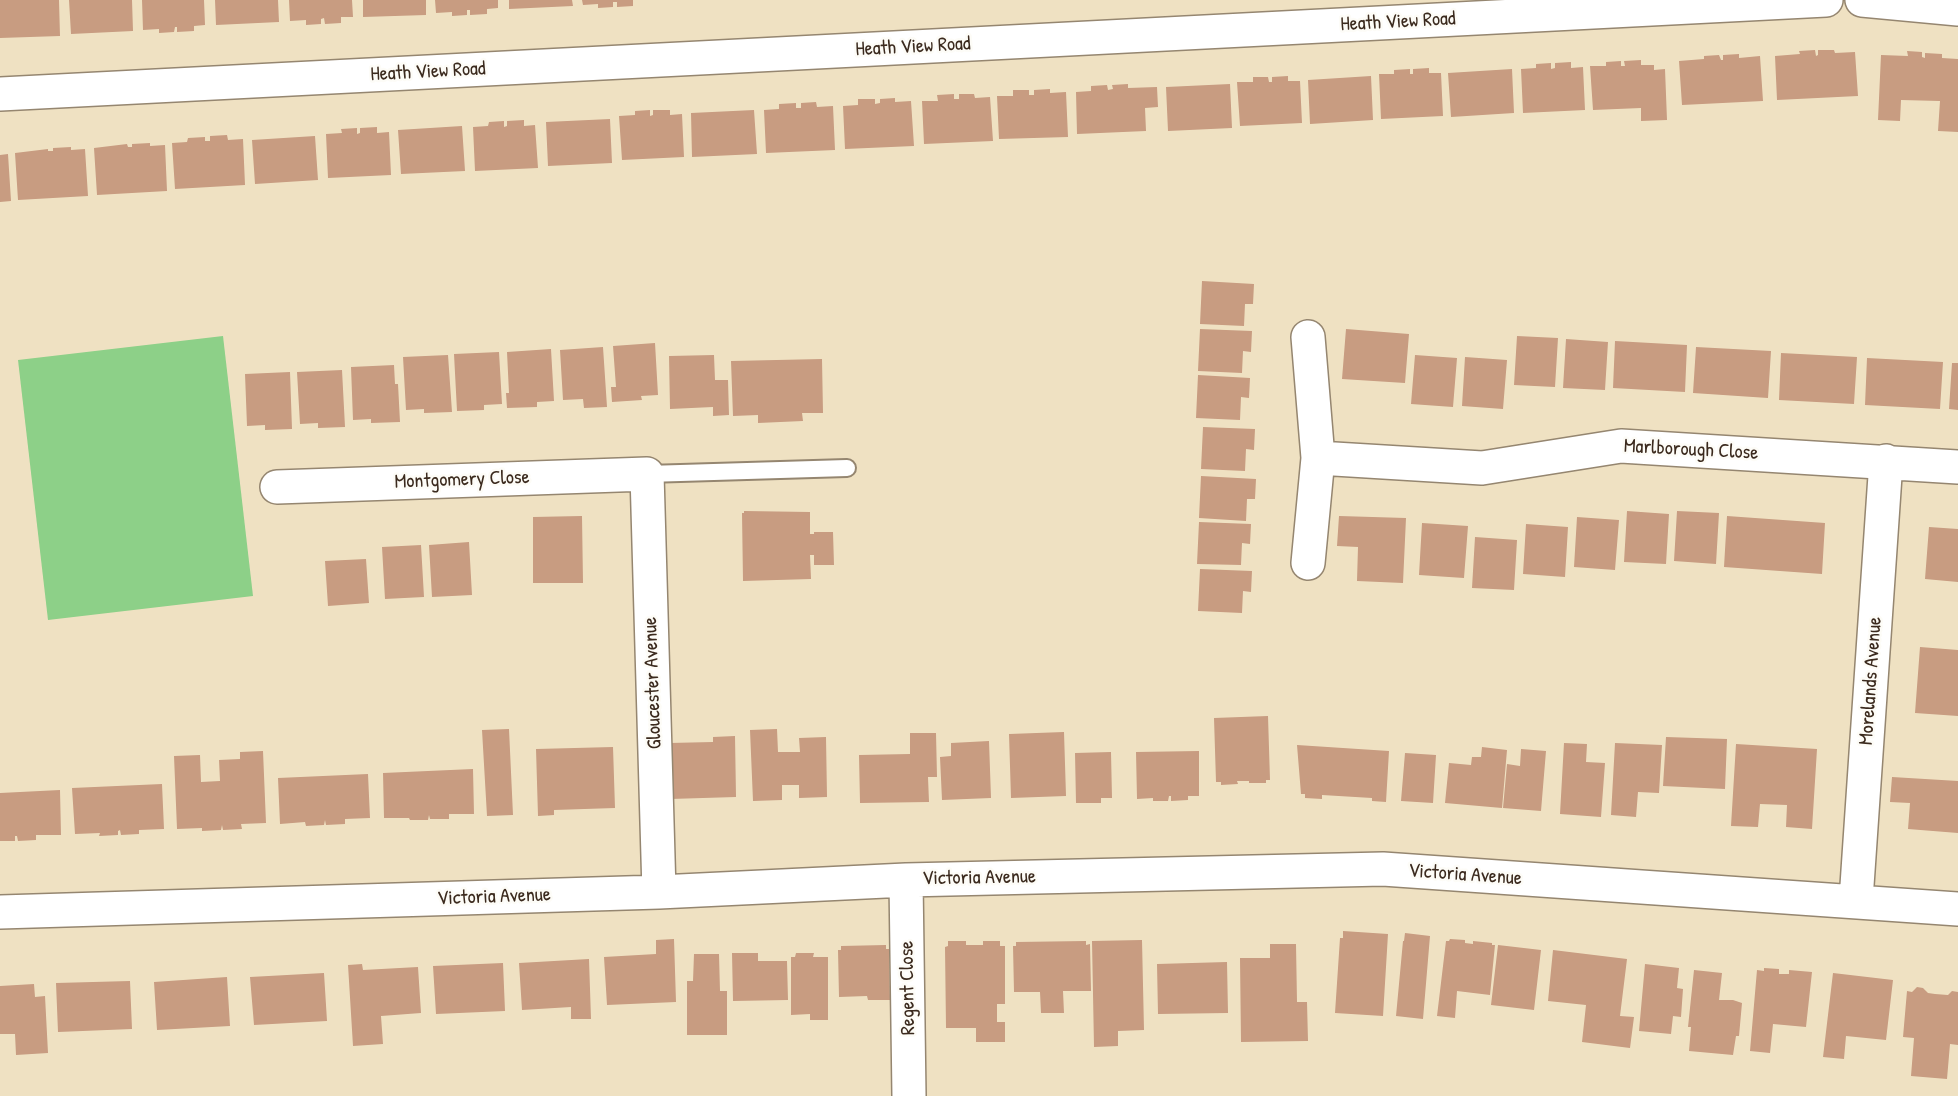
<!DOCTYPE html>
<html>
<head>
<meta charset="utf-8">
<style>
  body { margin:0 }
  canvas { display:block; background:#efe1c2 }
</style>
</head>
<body>
<canvas width="1958" height="1096"></canvas>
<script>
const c = document.querySelector('canvas').getContext('2d');
c.lineJoin = 'round';
function paint(path, color) { c.fillStyle = color; c.fill(path, 'evenodd'); }
const toPath = rows => new Path2D(rows.map(r => 'M' + r).join(''));
function trace(path, color, width, dash) { c.strokeStyle = color; c.lineWidth = width; c.lineCap = dash ? 'butt' : 'round'; c.setLineDash(dash || []); c.stroke(path); }
function write(font, color, halo, rows, align = 'center') {
  c.font = font + ' "Patrick Hand",sans-serif'; c.lineWidth = 5; c.setLineDash([]); c.textBaseline = 'middle'; c.strokeStyle = halo; c.fillStyle = color; for (const [text, x, y, turn = 0] of rows) {
    c.save(); c.translate(x, y); c.rotate((+turn || 0) * Math.PI / 180); c.textAlign = isNaN(turn) ? turn : align; if (halo) c.strokeText(text, 0, 0); c.fillText(text, 0, 0); c.restore();
  }
}
paint(toPath([
  [223,336,253,596,48,620,18,360]
]), '#8dd088');
paint(toPath([
  [0,0,59,0,60,36,0,38],
  [69,0,132,0,133,31,71,34],
  [142,0,204,0,205,25,194,26,194,31,177,32,177,27,175,27,174,32,159,33,159,29,143,30],
  [215,0,278,0,279,22,216,25],
  [289,0,352,0,353,17,341,17,341,23,325,24,324,18,321,19,321,24,306,25,306,20,290,21],
  [363,0,426,0,426,15,363,17],
  [435,0,498,0,498,8,487,9,487,14,470,15,470,10,467,10,467,15,452,16,452,12,436,13],
  [509,0,572,0,573,6,509,9],
  [582,0,633,0,633,6,617,7,617,2,613,2,613,7,598,8,598,4,583,5],
  [1815,50,1816,56,1818,55,1818,50,1834,50,1835,53,1855,52,1858,96,1777,100,1775,56,1800,54,1799,51],
  [1907,51,1922,52,1922,57,1925,58,1925,53,1942,54,1942,58,1958,59,1958,132,1938,131,1940,101,1901,100,1900,121,1878,120,1881,55,1908,56],
  [1739,54,1739,58,1760,56,1763,101,1682,105,1679,61,1704,59,1704,56,1719,55,1721,60,1723,60,1723,55],
  [1641,60,1641,65,1654,65,1654,70,1665,69,1667,120,1641,121,1641,108,1593,110,1590,66,1606,66,1606,62,1621,61,1621,66,1625,66,1624,61],
  [1571,62,1571,68,1583,67,1585,110,1523,113,1521,69,1536,68,1536,64,1551,63,1551,69,1555,68,1555,63],
  [1429,68,1429,73,1441,73,1443,116,1381,119,1379,74,1394,74,1394,70,1410,69,1410,74,1413,74,1413,69],
  [1512,69,1514,113,1451,117,1448,73],
  [1288,76,1288,81,1300,81,1302,123,1240,126,1237,82,1253,82,1253,77,1268,77,1269,82,1272,82,1272,77],
  [1371,76,1373,120,1310,124,1308,80],
  [1128,84,1128,88,1157,87,1158,107,1145,108,1146,131,1077,134,1076,92,1091,91,1091,86,1107,85,1108,90,1113,89,1112,85],
  [1230,84,1232,128,1168,131,1166,87],
  [1050,89,1050,93,1066,92,1068,137,999,139,997,96,1013,96,1013,90,1029,90,1029,95,1034,95,1034,90],
  [954,94,954,99,959,99,959,94,974,94,975,98,990,97,993,141,924,144,922,101,938,101,937,95],
  [895,98,895,102,911,101,914,146,845,149,843,106,858,105,858,99,875,99,875,104,880,103,880,99],
  [816,102,817,107,833,106,835,150,766,153,764,110,779,109,779,104,796,103,796,108,801,108,801,103],
  [650,110,650,116,653,115,653,110,670,110,670,115,682,114,684,157,622,160,619,116,635,115,635,111],
  [754,110,757,154,692,157,691,113],
  [610,119,612,163,548,166,546,122],
  [524,120,524,126,535,125,538,168,475,171,473,127,488,126,489,122,504,121,504,127,507,126,507,121],
  [462,126,465,171,401,174,398,130],
  [377,127,377,133,389,132,391,175,328,178,326,134,342,133,341,129,357,128,357,134,360,133,360,128],
  [227,135,228,140,243,139,245,185,175,189,172,143,187,142,188,138,205,137,205,141,210,141,210,136],
  [315,136,318,180,255,184,252,140],
  [150,143,150,146,165,145,167,191,97,195,94,148,127,144,128,147,132,147,132,144],
  [71,147,71,150,85,149,88,196,18,200,15,153,48,149,48,151,53,151,53,148],
  [8,154,11,201,0,202,0,155],
  [1202,281,1254,284,1253,304,1245,304,1244,326,1200,324],
  [1200,329,1252,331,1251,352,1243,351,1242,373,1198,371],
  [1346,329,1409,334,1405,383,1342,379],
  [1517,336,1558,338,1555,387,1514,385],
  [1566,339,1608,342,1605,390,1563,388],
  [1615,341,1687,345,1685,392,1613,388],
  [655,343,658,395,641,396,642,400,612,402,611,387,616,387,613,346],
  [603,347,607,407,584,408,583,399,563,400,560,350],
  [1696,347,1771,351,1768,398,1693,393],
  [551,349,554,401,537,402,537,407,507,408,506,393,509,393,507,352],
  [499,352,502,404,484,405,484,410,457,411,454,354],
  [1781,353,1857,357,1854,404,1779,400],
  [448,355,452,412,424,413,424,409,406,410,403,357],
  [714,355,715,380,728,380,729,415,713,416,713,407,670,409,669,356],
  [1415,355,1457,358,1453,407,1411,404],
  [1465,357,1507,360,1503,409,1462,406],
  [1867,358,1943,362,1940,409,1865,405],
  [822,359,823,413,802,413,803,421,758,423,758,415,733,416,731,361],
  [1952,363,1958,363,1958,410,1949,409],
  [394,365,395,384,398,384,400,422,371,423,371,419,353,420,351,367],
  [342,370,345,427,318,428,318,423,300,424,297,372],
  [290,372,292,429,265,430,265,425,247,426,245,374],
  [1198,375,1250,378,1249,398,1241,397,1240,420,1196,418],
  [1203,427,1255,429,1254,450,1246,449,1245,471,1201,469],
  [1201,476,1256,479,1255,499,1247,499,1246,521,1199,518],
  [744,511,810,512,810,534,814,534,814,532,833,532,834,565,814,565,814,555,810,555,811,579,743,581,742,513,744,513],
  [1627,511,1669,514,1666,564,1624,562],
  [1677,511,1719,513,1716,564,1674,561],
  [582,516,583,583,533,583,533,517],
  [1339,516,1406,518,1403,583,1357,581,1358,547,1337,546],
  [1727,516,1825,523,1822,574,1724,567],
  [1577,517,1619,520,1615,570,1574,567],
  [1199,522,1251,524,1250,544,1242,543,1241,565,1197,564],
  [1422,523,1468,526,1464,578,1419,575],
  [1526,524,1568,527,1565,577,1523,574],
  [1929,527,1958,529,1958,582,1925,579],
  [1475,537,1517,540,1514,590,1472,588],
  [469,542,472,595,432,597,429,545],
  [421,545,424,597,385,599,382,547],
  [366,559,369,603,328,606,325,561],
  [1200,569,1252,571,1251,592,1243,591,1242,613,1198,611],
  [1920,647,1958,650,1958,716,1915,713],
  [1268,716,1270,780,1266,780,1266,783,1249,783,1249,781,1237,781,1238,784,1221,785,1221,782,1216,782,1214,718],
  [509,729,513,815,487,816,482,730],
  [777,729,778,752,800,752,799,738,826,737,827,797,799,798,799,785,782,785,782,800,753,801,750,730],
  [1064,732,1066,796,1011,798,1009,734],
  [910,733,936,733,937,777,928,777,929,802,860,803,859,755,910,754],
  [735,736,736,797,670,799,669,743,713,742,713,737],
  [1666,737,1727,739,1725,789,1663,786],
  [989,741,991,798,942,800,940,757,951,756,951,743],
  [1564,743,1587,744,1586,762,1605,763,1601,817,1560,814],
  [1615,743,1662,745,1659,793,1638,792,1636,817,1611,815],
  [1736,744,1817,749,1812,829,1786,827,1787,805,1760,804,1758,827,1731,826],
  [1297,745,1389,751,1386,802,1372,801,1372,798,1322,795,1322,799,1305,798,1305,794,1301,794],
  [613,747,615,808,554,810,554,815,538,816,536,749],
  [1482,747,1507,750,1502,808,1445,803,1449,763,1471,765,1472,757,1481,757],
  [1521,749,1546,751,1541,811,1503,808,1507,764,1520,766],
  [263,751,266,823,241,824,242,829,223,830,222,825,221,830,202,831,202,828,177,829,174,756,200,755,201,782,220,781,219,760,240,759,240,752],
  [1199,751,1199,796,1188,796,1188,800,1171,801,1171,796,1169,796,1168,801,1153,801,1153,798,1137,799,1136,752],
  [1111,752,1112,798,1101,798,1101,803,1076,803,1075,753],
  [1405,753,1436,755,1433,803,1401,801],
  [473,769,474,814,449,814,449,819,430,819,429,815,428,820,410,820,409,818,384,818,383,773],
  [368,774,370,818,345,819,345,824,326,825,325,820,324,825,306,826,305,822,280,824,278,778],
  [1892,777,1958,781,1958,833,1908,829,1910,803,1890,802],
  [162,784,164,829,139,830,139,834,121,835,120,830,118,831,118,835,99,836,100,833,75,834,72,788],
  [60,790,61,835,36,835,36,840,18,841,17,836,15,836,15,841,0,841,0,793],
  [1343,931,1388,934,1383,1016,1335,1013,1340,938,1343,938],
  [1405,933,1430,936,1423,1019,1396,1016,1403,941,1404,941],
  [674,939,676,1002,607,1005,604,957,656,954,656,940],
  [1450,939,1465,940,1465,943,1473,944,1473,941,1492,943,1492,945,1495,945,1490,995,1457,991,1455,1018,1437,1016,1446,941,1449,941],
  [1142,940,1144,1030,1118,1031,1118,1046,1094,1047,1092,941],
  [948,941,966,941,966,945,983,945,983,941,1000,941,1000,946,1005,946,1005,1004,997,1004,997,1022,1005,1022,1005,1042,976,1042,976,1028,946,1028,945,947,948,946],
  [1086,941,1086,945,1090,944,1091,991,1063,991,1064,1013,1041,1013,1040,992,1014,992,1013,946,1016,946,1016,942],
  [1270,944,1296,944,1297,1002,1307,1002,1308,1041,1241,1042,1240,958,1270,958],
  [886,945,886,949,889,949,890,1000,868,1000,867,996,839,997,838,950,841,950,841,946],
  [1498,945,1541,950,1534,1010,1491,1005],
  [1553,950,1627,959,1620,1016,1634,1017,1630,1048,1582,1042,1586,1005,1548,1001],
  [732,953,758,953,758,961,787,961,788,1000,733,1001],
  [796,953,814,953,813,957,828,957,828,1020,810,1020,810,1014,791,1015,791,957,795,957],
  [694,954,719,954,720,991,727,991,727,1035,687,1035,687,981,693,981],
  [589,959,591,1019,571,1019,571,1007,522,1010,519,963],
  [1227,962,1228,1013,1158,1014,1157,964],
  [503,963,505,1011,436,1014,433,966],
  [362,964,363,970,418,967,421,1013,381,1016,383,1044,353,1046,348,965],
  [1645,964,1679,968,1677,988,1683,989,1681,1017,1673,1016,1671,1034,1639,1031],
  [1764,968,1779,969,1779,974,1789,974,1789,970,1812,972,1806,1027,1773,1024,1770,1053,1750,1051,1757,970,1764,971],
  [1694,970,1722,973,1719,1000,1733,1000,1742,1003,1739,1036,1736,1036,1733,1055,1689,1051,1691,1027,1688,1027],
  [324,973,327,1021,254,1025,250,977],
  [1833,973,1893,980,1886,1040,1846,1036,1844,1059,1823,1057],
  [227,977,230,1026,157,1030,154,982],
  [130,981,132,1029,58,1032,56,983],
  [34,984,35,997,45,996,48,1053,16,1055,15,1034,0,1034,0,986],
  [1917,987,1923,988,1928,993,1935,994,1948,995,1952,991,1958,992,1958,1045,1950,1044,1947,1079,1911,1076,1914,1038,1903,1037,1907,991,1912,992]
]), '#c89c81');
const service = toPath([
  [647,474,847,468]
]);
const minor = toPath([
  [1862,0,1958,9],
  [0,94,1826,0],
  [1308,337,1318,458,1308,563],
  [1318,458,1482,468,1621,446,1958,467],
  [277,487,647,474,659,892],
  [906,880,909,1096],
  [1856,900,1886,461],
  [0,912,659,892,906,880,1383,869,1958,909]
]);
trace(service, '#958670', 20);
trace(minor, '#958670', 36);
trace(service, '#fff', 16);
trace(minor, '#fff', 33);
write('20px', '#3b2a1e', '#fdfcf7', [
  ["Heath View Road",1398,22,-3],
  ["Heath View Road",913,47,-3],
  ["Heath View Road",428,72,-3],
  ["Marlborough Close",1691,450,3],
  ["Montgomery Close",462,480,-2],
  ["Morelands Avenue",1871,681,-86],
  ["Gloucester Avenue",653,683,-92],
  ["Victoria Avenue",1465,875,4],
  ["Victoria Avenue",979,878,-1],
  ["Victoria Avenue",494,897,-2],
  ["Regent Close",908,988,-91]
]);
</script>
</body>
</html>
